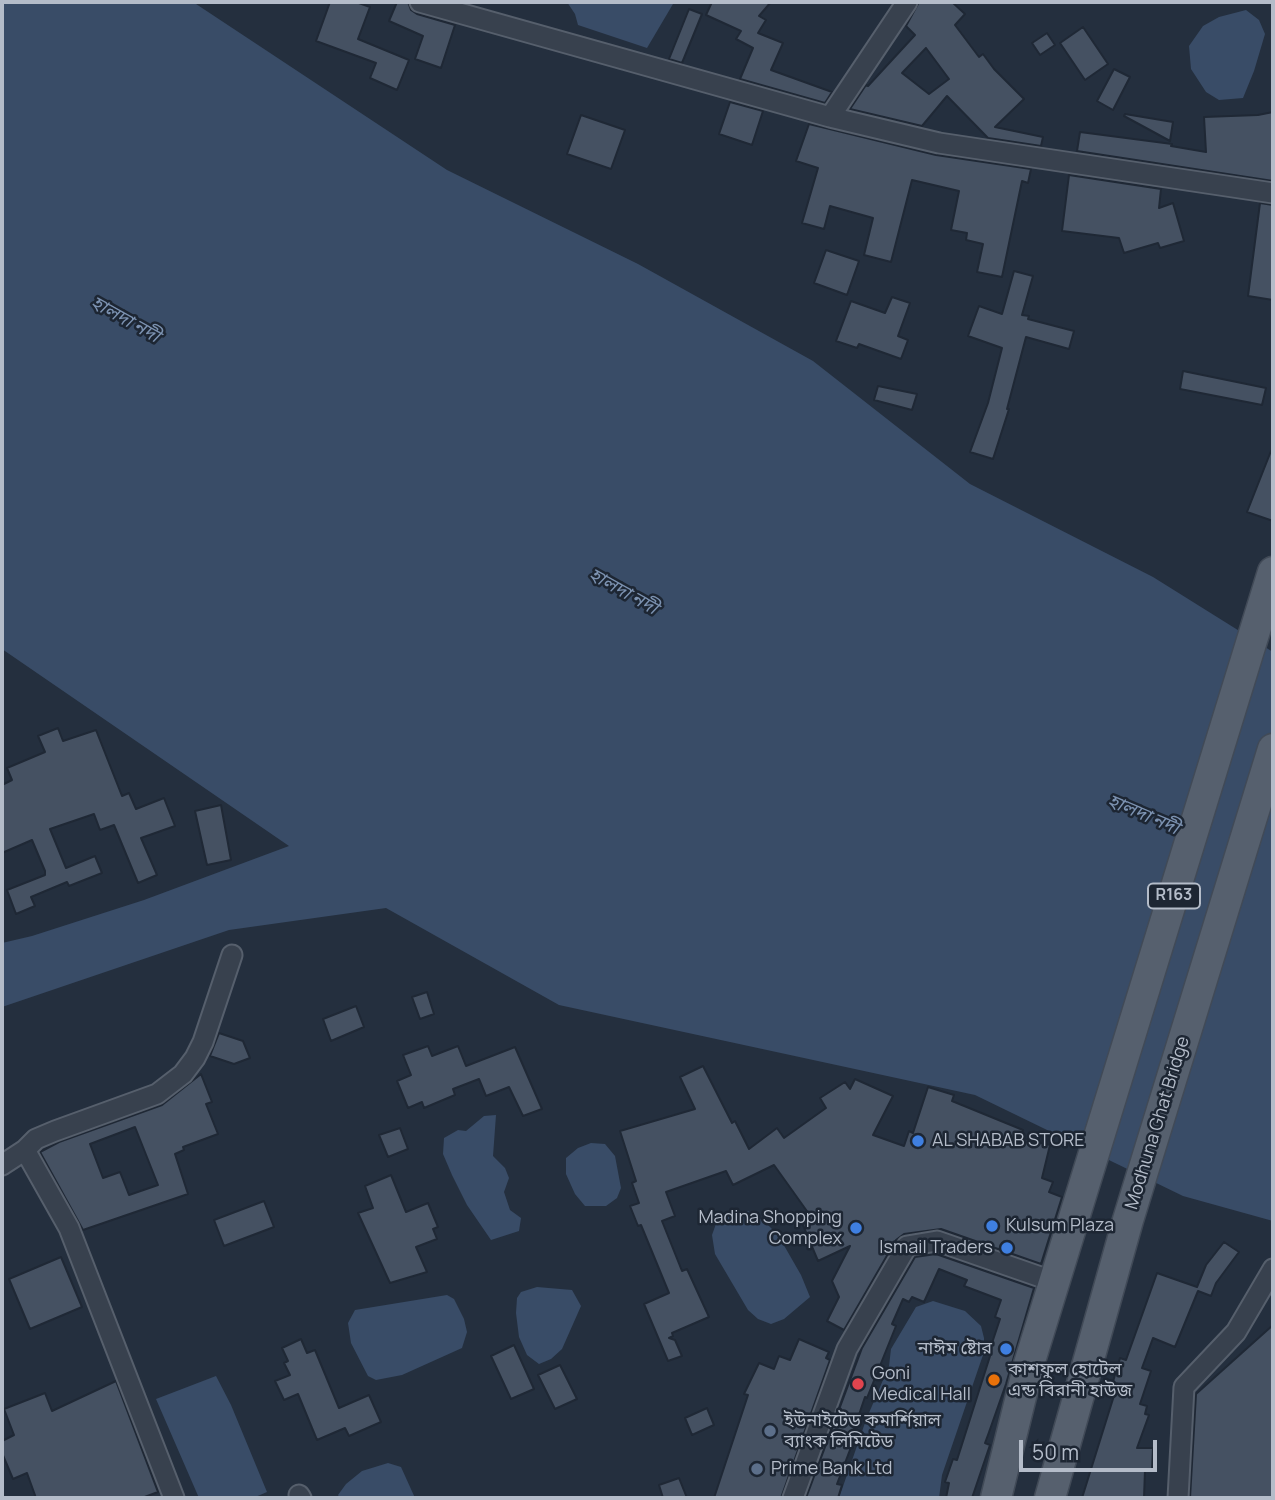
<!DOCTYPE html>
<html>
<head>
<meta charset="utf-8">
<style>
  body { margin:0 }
  #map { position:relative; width:1275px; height:1500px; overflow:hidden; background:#242f3e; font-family:Manrope,sans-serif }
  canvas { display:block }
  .frame { position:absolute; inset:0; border:4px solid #b4bcc9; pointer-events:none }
  .scale { position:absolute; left:1019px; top:1440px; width:138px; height:32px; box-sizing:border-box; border:4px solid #b4bcc9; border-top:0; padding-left:9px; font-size:21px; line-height:24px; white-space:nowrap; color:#b4bcc9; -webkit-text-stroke:5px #1d2633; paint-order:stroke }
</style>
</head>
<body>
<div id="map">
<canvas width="1275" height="1500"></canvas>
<div class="frame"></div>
<div class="scale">50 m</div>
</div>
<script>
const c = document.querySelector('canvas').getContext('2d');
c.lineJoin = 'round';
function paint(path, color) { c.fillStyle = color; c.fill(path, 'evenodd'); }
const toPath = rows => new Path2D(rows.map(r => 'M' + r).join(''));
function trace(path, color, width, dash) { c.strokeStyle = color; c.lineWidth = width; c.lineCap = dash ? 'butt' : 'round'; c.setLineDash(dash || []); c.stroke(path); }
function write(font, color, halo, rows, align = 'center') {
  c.font = font + ' Manrope,"Noto Sans Bengali",sans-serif'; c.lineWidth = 5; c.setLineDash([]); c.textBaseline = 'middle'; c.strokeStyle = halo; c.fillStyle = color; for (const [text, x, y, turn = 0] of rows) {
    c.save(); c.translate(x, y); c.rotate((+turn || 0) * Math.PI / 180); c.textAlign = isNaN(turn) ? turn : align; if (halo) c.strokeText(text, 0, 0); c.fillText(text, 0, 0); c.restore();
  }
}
paint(toPath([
  [2,2,193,2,447,170,638,264,813,361,970,484,1153,577,1273,652,1273,1221,1183,1196,975,1095,559,1005,386,908,229,930,2,1007,2,943,32,936,144,900,289,846,2,649],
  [567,2,669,2,673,4,647,48,578,25,575,14],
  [1246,10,1259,20,1265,34,1254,71,1243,98,1219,100,1206,92,1191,69,1189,46,1203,26,1219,17],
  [496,1115,493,1156,505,1168,509,1178,504,1192,510,1210,521,1218,519,1231,491,1240,467,1205,452,1175,443,1154,444,1138,458,1130,466,1131,484,1116],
  [591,1143,605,1144,615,1156,621,1188,617,1198,606,1206,585,1206,575,1194,566,1174,566,1158,578,1148],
  [748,1211,764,1221,778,1235,801,1275,810,1297,784,1319,771,1324,758,1319,748,1310,715,1254,712,1235,717,1221,733,1213],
  [537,1287,572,1290,581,1306,562,1349,551,1359,539,1364,527,1355,519,1337,516,1313,517,1298,521,1292],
  [447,1295,454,1299,464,1319,467,1332,462,1348,402,1375,376,1380,368,1376,351,1343,348,1323,355,1310],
  [933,1301,965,1311,981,1326,984,1338,984,1352,942,1475,939,1498,839,1498,866,1420,889,1366,891,1349,916,1307],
  [216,1376,231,1405,267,1492,253,1498,199,1498,156,1399],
  [388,1463,401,1467,415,1498,340,1498,338,1495,346,1484,362,1471]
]), '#394c67');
const building = toPath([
  [330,2,356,2,370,7,358,39,409,60,397,90,370,78,376,63,316,41,330,2],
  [397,2,408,2,411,10,417,14,455,25,441,68,415,59,423,36,389,21,397,2],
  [712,2,771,2,759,16,766,20,758,33,783,43,771,70,832,92,825,103,740,79,753,48,736,39,741,31,706,15,712,2],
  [919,2,952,2,965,14,955,25,979,57,983,54,994,69,1024,99,995,127,1043,137,1041,146,988,138,947,96,922,126,850,109,866,85,868,86,915,35,906,26,919,2],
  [926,48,949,79,929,94,902,73,926,48],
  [689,9,702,14,682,63,669,59,689,9],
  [1083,27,1108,64,1085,80,1060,43,1083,27],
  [1047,33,1055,45,1040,55,1032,43,1047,33],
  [1114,69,1130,77,1113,110,1097,101,1114,69],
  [730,102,763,111,752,145,719,134,730,102],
  [1273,112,1273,181,1077,151,1080,132,1172,144,1171,146,1206,152,1204,117,1258,115,1273,112],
  [1125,114,1173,122,1170,141,1124,116,1125,114],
  [581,115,625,130,611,169,567,154,581,115],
  [809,124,936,155,1031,169,1028,183,1022,181,1002,277,977,272,983,244,966,240,967,233,951,230,959,191,912,180,891,262,864,255,873,218,830,206,824,229,802,223,818,168,796,161,809,124],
  [1069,175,1161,189,1159,208,1173,203,1184,241,1160,248,1158,243,1124,253,1119,238,1062,231,1069,175],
  [1260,203,1273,205,1273,300,1248,296,1260,203],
  [826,250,859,261,847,295,814,283,826,250],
  [1014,271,1033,276,1022,315,1029,316,1028,319,1074,331,1069,349,1026,337,1007,409,1009,409,993,459,970,452,988,403,1002,348,968,336,979,306,1002,314,1014,271],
  [892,297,910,303,898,336,908,340,901,359,859,344,857,348,836,341,851,301,885,313,892,297],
  [1183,371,1266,388,1262,405,1180,389,1183,371],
  [878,386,917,394,912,410,874,400,878,386],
  [1271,451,1273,451,1273,521,1247,512,1271,451],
  [58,728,63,741,96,730,122,796,129,793,136,809,164,798,175,826,141,838,157,875,138,883,114,825,100,830,94,814,50,829,66,868,95,856,102,873,69,886,67,882,31,897,35,906,16,914,7,890,45,875,45,871,32,840,2,853,2,785,12,780,7,768,45,752,38,736,58,728],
  [221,805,231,860,207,865,195,811,221,805],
  [427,992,434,1014,420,1019,412,997,427,992],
  [356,1006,364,1027,331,1041,323,1019,356,1006],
  [219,1033,243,1041,250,1058,234,1064,210,1056,219,1033],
  [428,1046,432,1056,458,1046,466,1066,515,1047,542,1109,523,1116,509,1087,486,1096,479,1079,453,1089,455,1095,424,1108,422,1102,408,1108,397,1081,411,1075,403,1055,428,1046],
  [703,1066,732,1123,735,1121,749,1149,777,1128,784,1138,826,1108,820,1098,845,1082,850,1089,855,1079,893,1096,873,1135,904,1146,909,1131,913,1133,928,1087,954,1095,952,1101,1023,1130,1020,1138,1050,1145,1042,1178,1053,1182,1049,1192,1062,1197,1041,1264,941,1229,904,1234,896,1240,844,1330,827,1321,839,1297,832,1281,850,1246,818,1261,800,1218,809,1214,774,1165,733,1185,726,1171,666,1192,675,1216,662,1221,682,1271,687,1269,709,1317,672,1333,673,1336,669,1338,675,1340,682,1356,668,1361,644,1304,669,1293,641,1225,638,1226,630,1206,639,1203,632,1183,636,1181,620,1131,695,1109,680,1077,703,1066],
  [201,1074,212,1102,206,1104,218,1134,183,1147,184,1150,175,1154,188,1194,83,1230,40,1152,59,1142,162,1105,201,1074],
  [135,1127,158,1185,129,1195,120,1172,103,1178,90,1144,135,1127],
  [400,1128,408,1149,388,1157,379,1135,400,1128],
  [391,1175,406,1212,428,1203,438,1227,433,1229,437,1239,416,1247,427,1272,390,1283,358,1213,373,1208,365,1186,391,1175],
  [264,1201,274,1227,224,1246,214,1220,264,1201],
  [1224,1242,1239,1252,1216,1283,1211,1296,1198,1291,1175,1347,1153,1338,1142,1368,1151,1371,1140,1404,1147,1406,1145,1414,1149,1415,1137,1448,1153,1448,1152,1470,1145,1470,1144,1498,1082,1498,1117,1386,1112,1385,1120,1358,1126,1360,1157,1273,1197,1287,1206,1265,1224,1242],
  [936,1254,1034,1288,1006,1384,988,1435,985,1443,990,1445,972,1498,946,1498,949,1483,945,1482,953,1459,957,1460,991,1353,989,1352,1000,1319,995,1317,1001,1300,964,1286,967,1280,939,1269,924,1302,912,1297,909,1302,903,1299,892,1324,896,1326,867,1398,865,1397,850,1441,853,1442,837,1484,842,1485,838,1498,806,1498,862,1348,915,1257,936,1254],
  [61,1257,82,1307,30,1329,9,1279,61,1257],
  [1273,1325,1273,1498,1190,1498,1196,1394,1273,1325],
  [301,1339,307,1353,315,1350,339,1408,369,1395,381,1422,349,1436,345,1428,317,1440,298,1394,284,1400,275,1381,290,1375,284,1363,288,1361,282,1348,301,1339],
  [799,1339,829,1352,826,1358,830,1360,781,1498,714,1498,748,1395,744,1394,759,1363,774,1369,779,1356,790,1360,799,1339],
  [514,1345,534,1389,511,1399,491,1356,514,1345],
  [560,1365,577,1399,555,1409,538,1375,560,1365],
  [116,1381,158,1492,142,1498,36,1498,27,1473,13,1479,2,1453,2,1441,14,1435,4,1409,45,1393,52,1411,116,1381],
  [707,1408,714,1425,692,1435,685,1418,707,1408],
  [679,1478,687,1498,663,1498,659,1485,679,1478]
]);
paint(building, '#455162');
trace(building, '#1f2835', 2);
const minor = toPath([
  [420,2,830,117,939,143,1273,193],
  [830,117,907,2],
  [25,1150,36,1139,55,1131,157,1094,183,1074,195,1058,203,1042,232,955],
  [2,1165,25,1150,69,1228,174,1498],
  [299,1495,301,1498],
  [793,1498,847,1349,907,1246,937,1241,1055,1282],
  [1178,1498,1184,1387,1236,1332,1273,1269]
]);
const primary = toPath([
  [996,1498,1029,1364,1273,572],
  [1050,1498,1128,1220,1273,749]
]);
trace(minor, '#565f6c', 23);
trace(primary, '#414a57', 33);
trace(minor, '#38414e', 19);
trace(primary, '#56606e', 30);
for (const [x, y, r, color] of [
  [918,1141,7,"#3f7fe0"],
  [992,1226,7,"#3f7fe0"],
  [856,1228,7,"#3f7fe0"],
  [1007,1248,7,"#3f7fe0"],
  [1006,1349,7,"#3f7fe0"],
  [994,1380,7,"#e8710a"],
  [858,1384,7,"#e0444e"],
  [770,1431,7,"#5c6f8a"],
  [757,1469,7,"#5c6f8a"]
]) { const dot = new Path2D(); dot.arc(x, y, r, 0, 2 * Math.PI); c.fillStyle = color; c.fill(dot); trace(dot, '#1d2633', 2.5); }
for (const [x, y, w] of [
  [1174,896,52]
]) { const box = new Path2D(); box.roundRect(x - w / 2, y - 12.5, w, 25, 5); c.fillStyle = '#1d2633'; c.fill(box); trace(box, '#b4bcc9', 2); }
write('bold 16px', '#b4bcc9', null, [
  ["R163",1174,896]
]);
write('18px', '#b4bcc9', '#1d2633', [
  ["Modhuna Ghat Bridge",1158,1123,-73]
]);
write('18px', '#b4bcc9', '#1d2633', [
  ["AL SHABAB STORE",932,1141],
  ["Madina Shopping",842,1218,"right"],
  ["Complex",842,1239,"right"],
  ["Kulsum Plaza",1006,1226],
  ["Ismail Traders",993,1248,"right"],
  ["নাঈম ষ্টোর",992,1349,"right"],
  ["কাশফুল হোটেল",1008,1370],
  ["এন্ড বিরানী হাউজ",1008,1391],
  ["Goni",872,1374],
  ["Medical Hall",872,1395],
  ["ইউনাইটেড কমার্শিয়াল",784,1421],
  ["ব্যাংক লিমিটেড",784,1442],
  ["Prime Bank Ltd",771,1469]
], 'left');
write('italic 19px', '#7c92b1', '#1d2633', [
  ["হালদা নদী",125,320,29],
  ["হালদা নদী",623,592,29],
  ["হালদা নদী",1143,815,23]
]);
</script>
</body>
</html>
